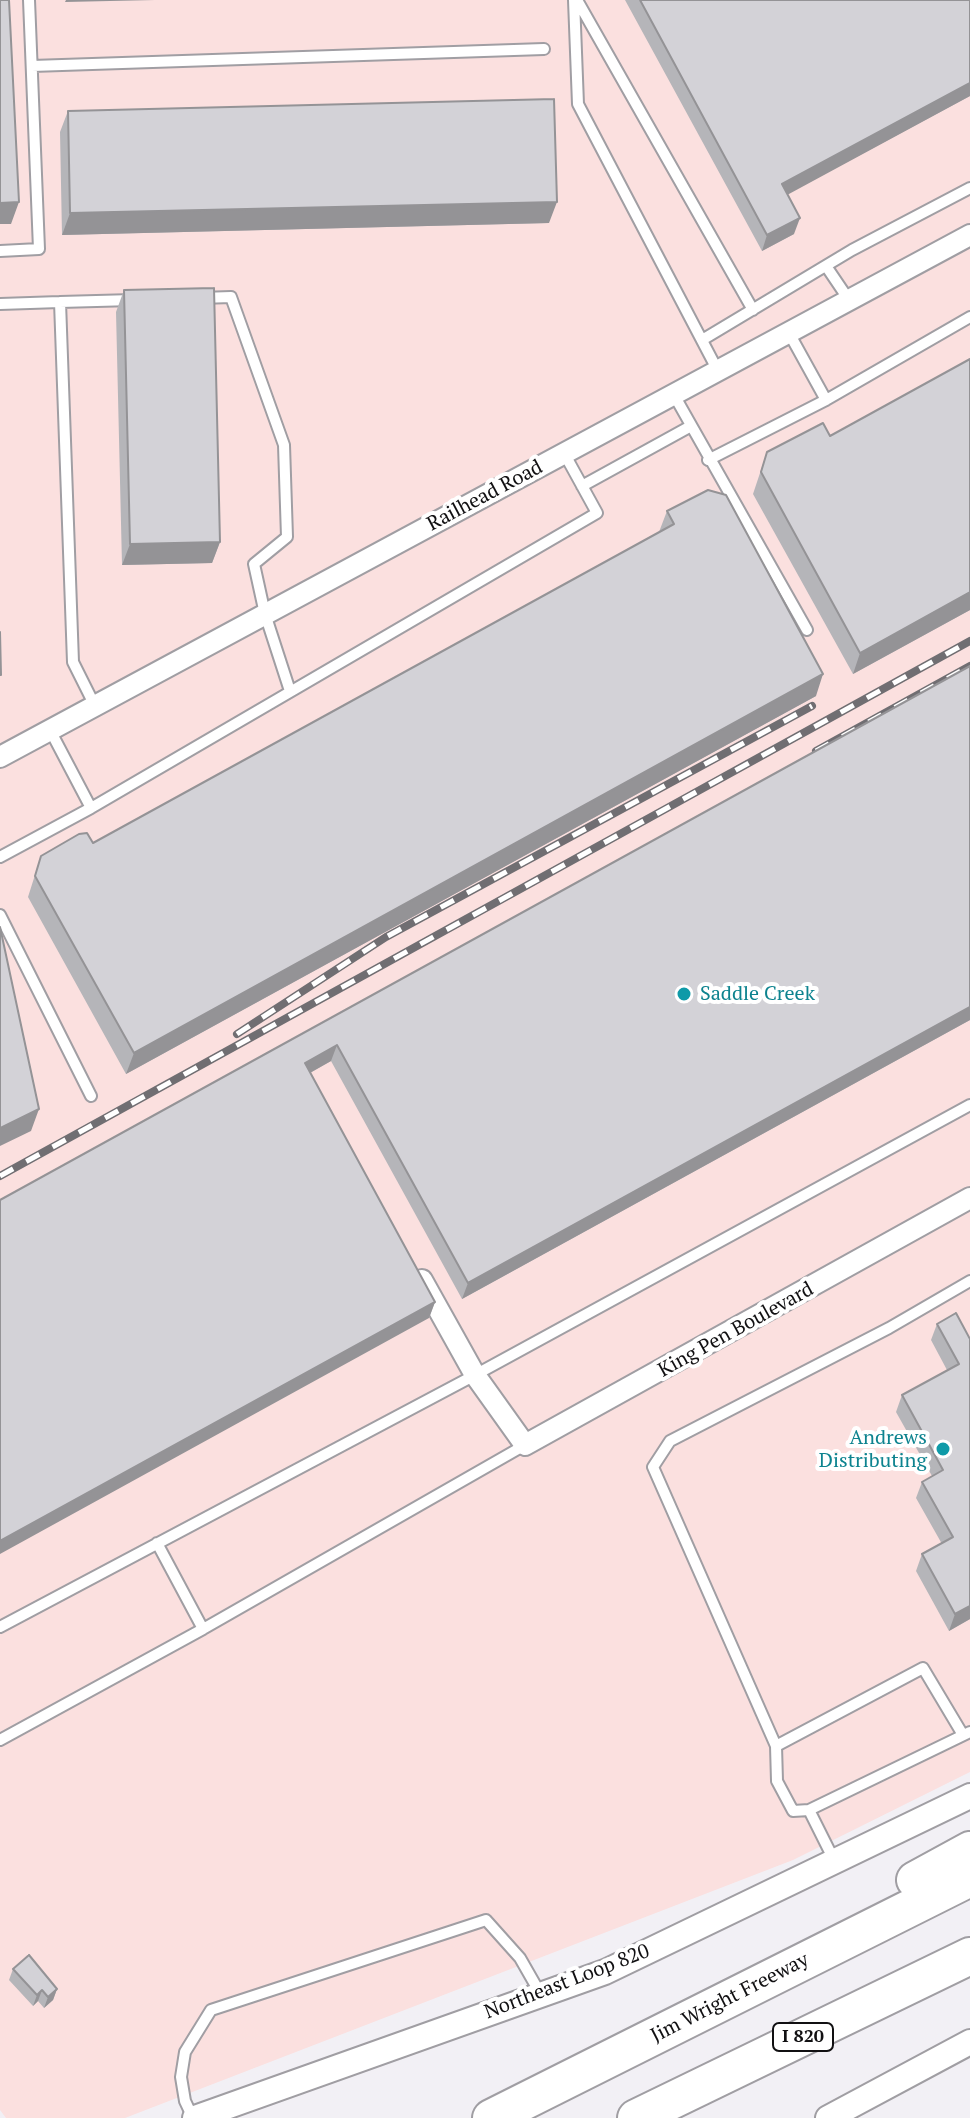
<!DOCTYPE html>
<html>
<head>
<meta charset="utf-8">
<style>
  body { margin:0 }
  canvas { display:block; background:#f2f0f5 }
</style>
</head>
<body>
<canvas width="970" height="2118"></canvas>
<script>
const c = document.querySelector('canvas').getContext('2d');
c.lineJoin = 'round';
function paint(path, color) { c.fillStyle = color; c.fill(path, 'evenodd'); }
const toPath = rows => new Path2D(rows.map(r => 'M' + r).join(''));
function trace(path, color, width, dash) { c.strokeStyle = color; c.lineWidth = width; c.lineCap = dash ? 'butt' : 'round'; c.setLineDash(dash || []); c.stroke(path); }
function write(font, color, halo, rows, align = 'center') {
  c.font = font + ' "PT Serif",serif'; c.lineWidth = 8; c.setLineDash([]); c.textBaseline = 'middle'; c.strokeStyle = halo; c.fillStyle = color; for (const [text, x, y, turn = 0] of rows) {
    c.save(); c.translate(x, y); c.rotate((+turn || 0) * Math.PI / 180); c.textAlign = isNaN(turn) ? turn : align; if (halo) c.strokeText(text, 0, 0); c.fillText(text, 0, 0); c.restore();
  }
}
paint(toPath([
  [0,0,970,0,970,1772,793,1860,125,2118,6,2118,0,2110]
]), '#fbe0df');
const service = toPath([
  [574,0,578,104,718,371],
  [577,0,753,310],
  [32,66,544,49],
  [0,251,39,249,29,0],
  [826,266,849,300],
  [201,298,231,297,284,445,287,537,254,564,265,614,290,691],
  [0,304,60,302],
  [789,333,826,400],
  [702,340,852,250,970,188],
  [674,395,807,630],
  [708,460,826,400,970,317],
  [582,486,691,426],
  [95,706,73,662,60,302,133,300],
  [50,730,91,808],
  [0,857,91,808,597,513,564,453],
  [0,915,91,1096],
  [157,1543,203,1629,525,1445],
  [0,1627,475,1375,970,1105],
  [963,1735,923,1668,776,1746,653,1467,670,1441,889,1328,970,1281],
  [0,1740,203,1629],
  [776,1746,777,1781,793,1811,809,1810],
  [835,1862,809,1810,970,1732],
  [193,2118,185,2101,181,2077,185,2052,211,2010,486,1920,520,1958,540,1993]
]);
const minor = toPath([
  [0,757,970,235],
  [422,1280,475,1375,525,1445,970,1198]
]);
const tertiary = toPath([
  [195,2118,605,1972,970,1796],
  [828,2118,970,2042]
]);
const motorway = toPath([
  [915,1880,970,1850],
  [491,2118,970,1878],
  [636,2118,970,1956]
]);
trace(service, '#a09ea3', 14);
trace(minor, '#a09ea3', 24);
trace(tertiary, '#a09ea3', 28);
trace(motorway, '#a09ea3', 40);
trace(service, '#fff', 10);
trace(minor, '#fff', 20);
trace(tertiary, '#fff', 24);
trace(motorway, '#fff', 36);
const rail = toPath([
  [816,751,970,666],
  [237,1034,386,937,812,706],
  [0,1176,970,641]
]);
trace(rail, '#706e72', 8);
trace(rail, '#fff', 5, [15]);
paint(toPath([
  [625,0,970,0,970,96,787,194,794,234,762,251],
  [68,111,549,223,62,235,60,132],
  [124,290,220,542,212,563,122,565,116,312],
  [970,359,970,610,853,674,753,494,767,452,830,436],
  [667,511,816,696,126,1074,28,897,41,856,93,843,659,532],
  [970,666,970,1020,462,1299,331,1061,310,1073,435,1302,429,1318,0,1200],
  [937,1324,970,1339,970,1619,949,1631,916,1571,922,1554,942,1544,916,1498,922,1482,932,1476,896,1412,902,1395,947,1370,931,1340],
  [13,1969,57,1989,53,2000,44,2008,38,2001,33,2006,9,1980]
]), '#b5b5b9');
paint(toPath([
  [66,0,155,0,65,2],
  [970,83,970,96,776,201,782,184],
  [19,202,11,224,0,224,0,203],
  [557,202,549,223,62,235,70,213],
  [800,218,794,234,762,251,767,235],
  [220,542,212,563,122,565,130,544],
  [970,592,970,610,853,674,860,653],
  [823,674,816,696,126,1074,134,1053],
  [970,1007,970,1020,462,1299,468,1283],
  [337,1045,331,1061,299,1079,305,1063],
  [39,1109,31,1131,0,1146,0,1128],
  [435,1302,429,1318,0,1554,0,1541],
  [970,1606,970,1619,949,1631,955,1614],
  [57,1989,53,2000,44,2008,48,1997],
  [42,1990,38,2001,33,2006,37,1995]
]), '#949396');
const building = toPath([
  [0,0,9,0,19,202,0,203,0,0],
  [640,0,970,0,970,83,782,184,800,218,767,235,640,0],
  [554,99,557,202,70,213,68,111,554,99],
  [214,288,220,542,130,544,124,290,214,288],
  [970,359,970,592,860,653,761,472,767,452,823,423,830,436,970,359],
  [708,490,726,495,823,674,134,1053,35,876,41,856,79,834,87,833,93,843,674,524,667,511,708,490],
  [0,632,1,675,0,675,0,632],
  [970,666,970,1007,468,1283,337,1045,305,1063,435,1302,0,1541,0,1200,970,666],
  [0,927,39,1109,0,1128,0,927],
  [956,1313,970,1339,970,1606,955,1614,922,1554,953,1537,922,1482,943,1470,902,1395,959,1364,937,1324,956,1313],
  [29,1955,57,1989,48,1997,42,1990,37,1995,13,1969,29,1955]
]);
paint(building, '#d3d2d7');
trace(building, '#949396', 2);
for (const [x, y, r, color] of [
  [684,994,8,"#0f9aa8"],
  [943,1449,8,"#0f9aa8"]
]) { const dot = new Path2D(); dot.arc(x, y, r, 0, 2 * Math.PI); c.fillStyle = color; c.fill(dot); trace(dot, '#fff', 3); }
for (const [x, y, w] of [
  [803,2037,60]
]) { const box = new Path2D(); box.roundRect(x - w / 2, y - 14, w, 28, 6); c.fillStyle = '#fff'; c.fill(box); trace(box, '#111012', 2); }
write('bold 18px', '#111012', null, [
  ["I 820",803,2037]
]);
write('20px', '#111012', '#fff', [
  ["Railhead Road",485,496,-28],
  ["King Pen Boulevard",736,1330,-29],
  ["Northeast Loop 820",567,1982,-21],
  ["Jim Wright Freeway",730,1998,-27]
]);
write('20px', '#0d838f', '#fff', [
  ["Saddle Creek",700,994],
  ["Andrews",927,1438,"right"],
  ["Distributing",927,1461,"right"]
], 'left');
</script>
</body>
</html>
